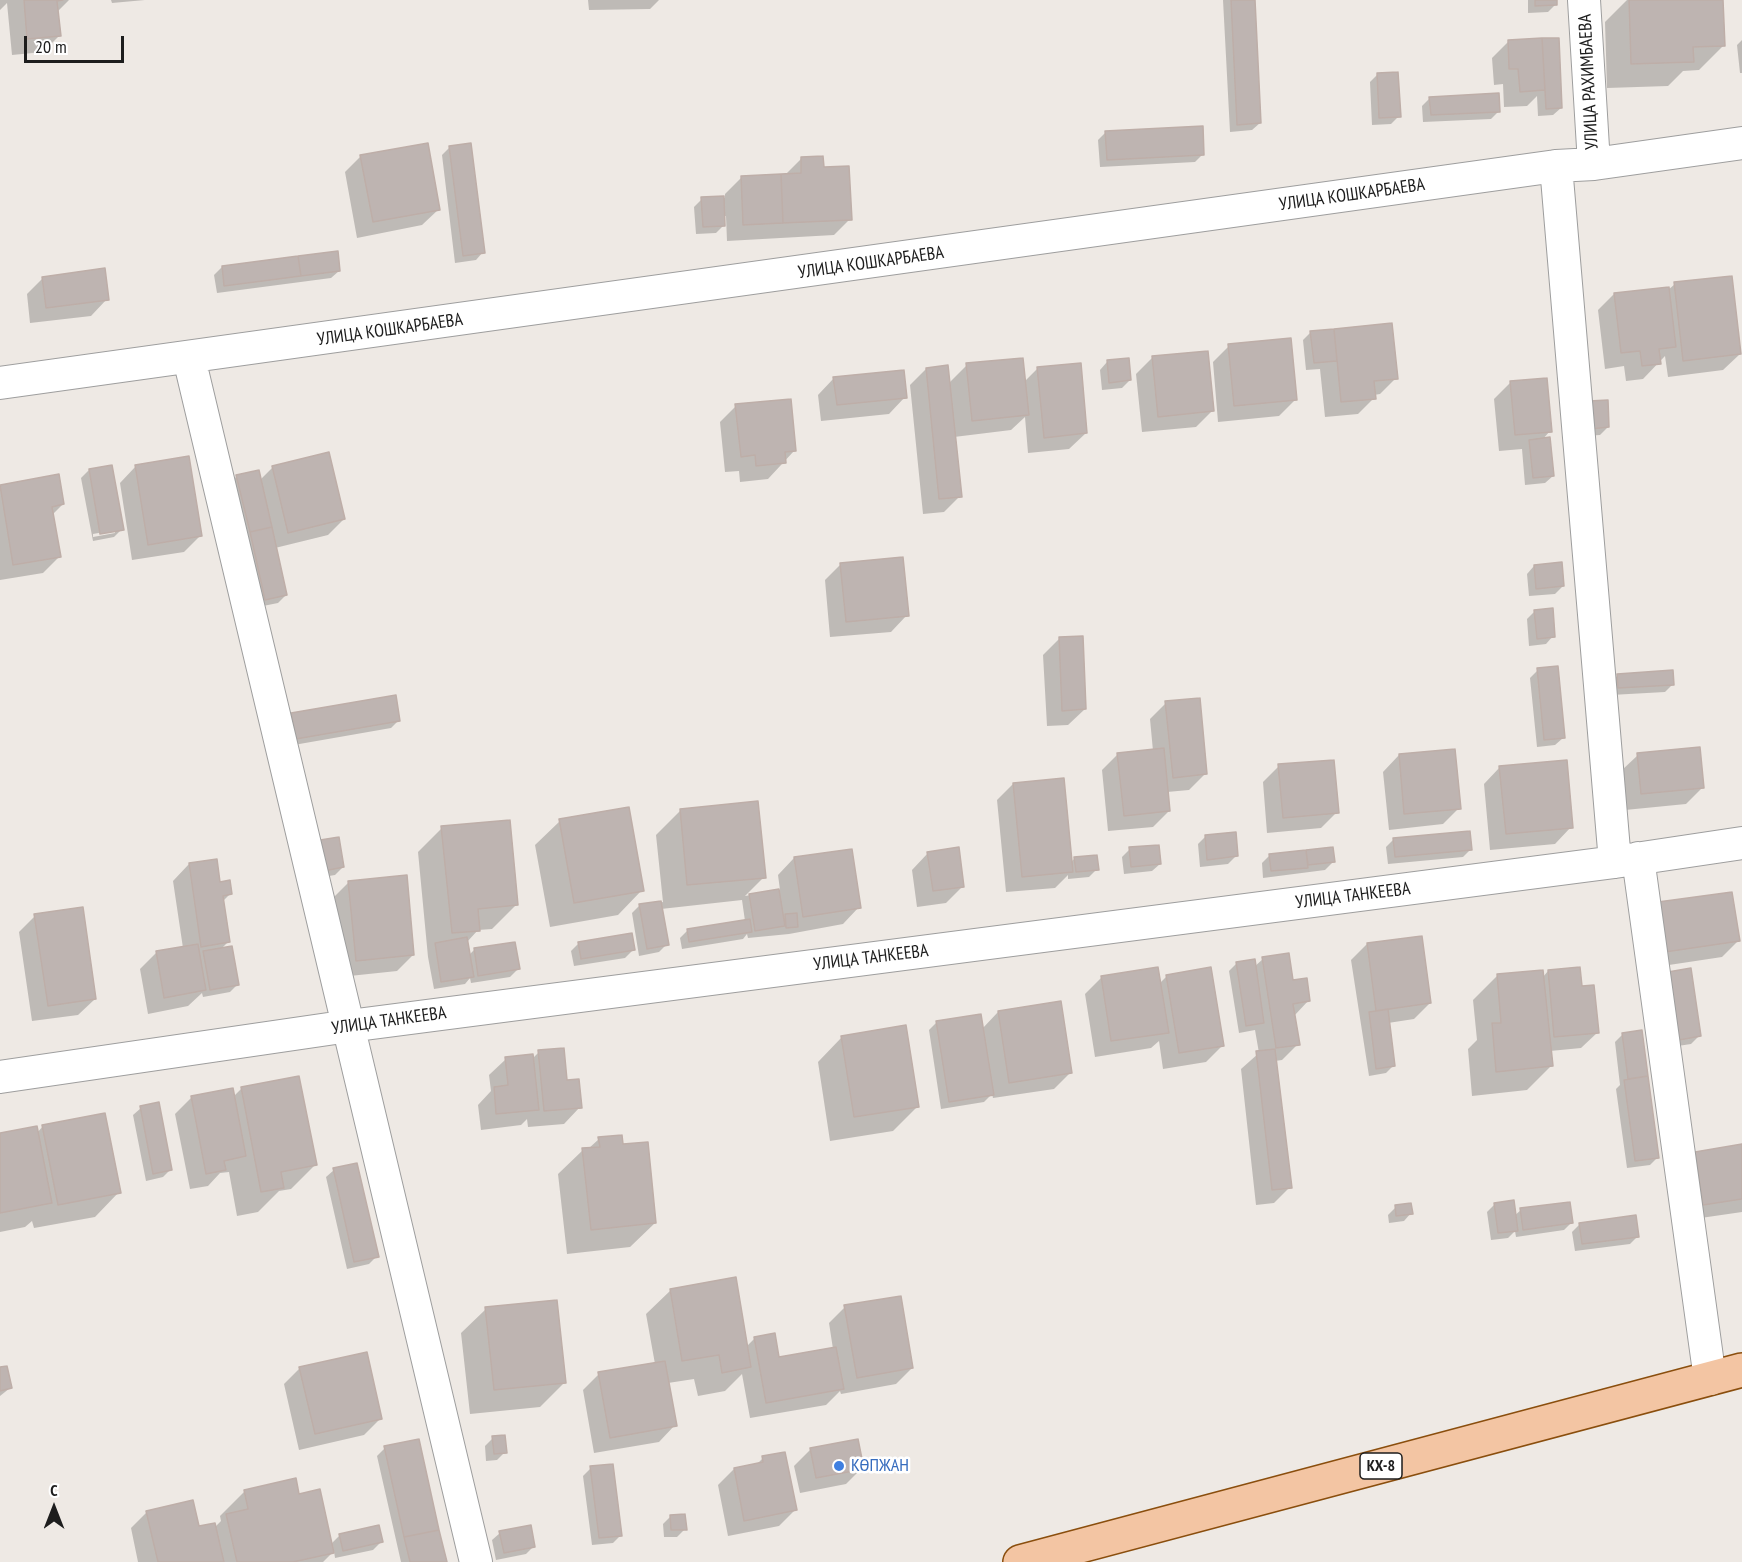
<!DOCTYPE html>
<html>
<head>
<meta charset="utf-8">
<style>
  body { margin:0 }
  #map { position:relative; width:1742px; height:1562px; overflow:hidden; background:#eee9e4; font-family:"PT Sans Narrow",sans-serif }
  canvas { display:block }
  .north { position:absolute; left:24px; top:1478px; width:60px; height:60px; -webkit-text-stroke:4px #fff; paint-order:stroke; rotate:0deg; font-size:16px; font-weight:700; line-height:24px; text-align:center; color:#1d1d1d }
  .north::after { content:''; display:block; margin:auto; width:21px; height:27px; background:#1d1d1d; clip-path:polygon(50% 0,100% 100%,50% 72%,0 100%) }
  .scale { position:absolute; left:24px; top:36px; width:100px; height:27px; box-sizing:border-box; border:3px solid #1d1d1d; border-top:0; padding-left:8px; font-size:18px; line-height:21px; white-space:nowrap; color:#1d1d1d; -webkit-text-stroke:4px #fff; paint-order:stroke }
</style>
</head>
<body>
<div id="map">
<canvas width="1742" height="1562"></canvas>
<div class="north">С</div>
<div class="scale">20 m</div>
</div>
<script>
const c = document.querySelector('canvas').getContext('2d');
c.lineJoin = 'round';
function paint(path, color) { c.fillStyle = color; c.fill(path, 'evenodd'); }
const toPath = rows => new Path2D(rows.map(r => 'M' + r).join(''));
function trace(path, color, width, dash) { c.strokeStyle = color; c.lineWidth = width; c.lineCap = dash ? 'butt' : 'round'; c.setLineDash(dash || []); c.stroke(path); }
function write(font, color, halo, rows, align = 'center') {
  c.font = font + ' "PT Sans Narrow",sans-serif'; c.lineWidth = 5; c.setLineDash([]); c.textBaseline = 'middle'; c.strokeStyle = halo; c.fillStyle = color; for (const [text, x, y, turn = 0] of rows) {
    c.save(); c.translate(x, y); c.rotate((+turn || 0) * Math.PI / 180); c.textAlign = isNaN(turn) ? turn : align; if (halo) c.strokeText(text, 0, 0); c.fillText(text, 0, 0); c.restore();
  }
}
paint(toPath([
  [0,0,69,0,57,12,59,36,43,52,12,55,7,3,0,10],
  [111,0,145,0,112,3],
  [588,0,659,0,650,9,589,10],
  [1223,0,1254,0,1260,123,1252,130,1230,132],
  [1528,0,1556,0,1556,4,1548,12,1528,13],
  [1627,0,1722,0,1723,46,1699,70,1683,71,1668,86,1607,88,1605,22],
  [1742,40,1742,73,1740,73,1737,45],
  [1508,42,1561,108,1553,115,1538,116,1537,96,1527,106,1504,107,1503,84,1494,85,1492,58],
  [1378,74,1399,116,1391,124,1372,125,1370,82],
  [1430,98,1499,111,1491,119,1423,122,1422,106],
  [1106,132,1203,154,1195,162,1100,167,1098,140],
  [450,147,483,252,476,260,455,263,442,155],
  [361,156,439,209,422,225,357,238,345,172],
  [802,158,822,169,850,219,834,235,727,241,726,216,723,216,724,225,716,233,696,234,694,207,702,199,725,198,725,194,741,178,785,175],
  [222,267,339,271,331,278,217,293,214,275],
  [43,278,107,299,91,316,30,323,27,294],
  [1675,284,1740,354,1723,370,1668,377,1665,356,1643,379,1626,381,1624,366,1605,369,1598,310,1614,294,1668,290],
  [1391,325,1396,378,1380,394,1374,395,1374,398,1358,414,1325,417,1320,369,1306,370,1303,340,1311,332],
  [1229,346,1295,400,1279,416,1218,422,1213,362],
  [1153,357,1212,411,1196,427,1142,432,1136,374],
  [1107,362,1130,380,1122,388,1102,390,1100,370],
  [967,365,1024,382,1038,368,1086,433,1069,449,1028,453,1025,417,1011,430,954,437,960,496,944,512,923,514,910,385,926,369,949,383],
  [834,378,905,397,889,414,821,421,818,395],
  [1511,382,1550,431,1542,440,1553,476,1545,483,1525,485,1522,449,1499,451,1494,399],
  [736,406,794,451,768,479,740,482,739,471,725,472,720,422],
  [1582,411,1608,427,1600,435,1584,436],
  [328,454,344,519,328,535,275,548,286,595,278,603,258,607,229,484,237,476,260,480,272,468],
  [136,466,201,535,184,552,132,560,120,483],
  [89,470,122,529,114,537,93,541,81,478],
  [115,530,115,533,93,537,93,534],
  [58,476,63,504,52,515,59,557,43,573,0,580,0,486],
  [841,564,907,615,891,632,830,637,825,580],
  [1534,566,1563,586,1555,594,1529,596,1527,574],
  [1535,611,1553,636,1546,644,1529,646,1527,619],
  [1059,639,1085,709,1068,725,1047,726,1043,655],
  [1538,670,1563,738,1555,745,1537,747,1530,678],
  [1618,675,1673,684,1665,692,1611,695,1610,683],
  [1166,703,1205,774,1189,790,1167,792,1169,811,1153,827,1108,831,1102,770,1118,754,1153,751,1150,719],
  [292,715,398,721,391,728,288,746,284,723],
  [1399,755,1459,808,1443,824,1389,830,1383,772],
  [1638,755,1702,788,1686,804,1625,810,1621,771],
  [1279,766,1337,812,1321,828,1267,833,1263,782],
  [1500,767,1571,827,1555,844,1490,850,1484,784],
  [1013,784,1070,863,1075,858,1097,869,1089,877,1068,879,1068,875,1055,888,1006,892,997,800],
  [681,810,764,877,745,896,780,890,778,875,794,858,859,907,843,924,789,934,748,938,747,934,743,939,682,949,680,938,688,930,745,921,742,900,661,909,667,944,659,952,639,956,632,913,640,905,663,902,656,835],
  [560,821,642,890,618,915,550,927,535,845],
  [442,828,517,904,492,929,478,930,467,942,469,955,474,950,514,943,518,969,510,977,471,983,470,978,465,984,434,989,428,957,418,852],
  [1206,836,1236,856,1228,864,1200,867,1198,844],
  [1394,839,1471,849,1463,857,1388,864,1386,847],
  [1130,849,1160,864,1152,871,1124,874,1122,857],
  [1332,849,1333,862,1325,870,1263,878,1262,863,1270,855],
  [307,851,343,867,335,875,311,879],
  [928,853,963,886,946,903,917,907,912,870],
  [189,864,231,893,222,902,228,942,220,950,238,984,230,992,203,997,202,993,188,1006,148,1014,140,969,157,952,183,948,173,881],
  [349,882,413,955,397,971,340,977,333,898],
  [35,916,95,999,78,1015,32,1021,19,932],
  [1642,920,1738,941,1722,957,1649,968],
  [579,943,633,950,625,958,574,966,571,951],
  [1367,944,1430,1003,1414,1019,1388,1023,1394,1065,1386,1073,1369,1076,1351,960],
  [1263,959,1309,1000,1294,1016,1298,1044,1282,1060,1275,1061,1290,1187,1274,1203,1256,1205,1241,1069,1259,1053,1255,1030,1239,1033,1229,971,1237,963,1254,967],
  [1548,971,1580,988,1598,1032,1581,1048,1550,1051,1551,1066,1527,1090,1472,1096,1468,1049,1477,1040,1473,1000,1497,976,1543,977],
  [1167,976,1223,1045,1206,1062,1163,1069,1159,1041,1151,1048,1095,1057,1085,994,1102,977,1159,984],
  [1661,981,1699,1036,1691,1044,1671,1047],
  [998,1012,1071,1072,1054,1089,993,1098,992,1094,984,1102,941,1109,929,1030,937,1022,982,1029],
  [1641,1032,1658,1157,1650,1165,1627,1168,1616,1089,1620,1085,1615,1042,1623,1034],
  [842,1037,917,1107,893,1131,830,1141,818,1062],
  [539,1052,565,1081,580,1107,564,1124,528,1127,527,1119,521,1125,481,1130,478,1105,491,1091,489,1075,506,1059,532,1059],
  [242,1088,316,1164,291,1189,279,1191,258,1212,237,1216,229,1172,220,1173,208,1186,190,1189,175,1114,191,1098,233,1097],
  [141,1108,171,1169,163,1177,146,1181,133,1115],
  [43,1126,119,1192,95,1217,34,1228,32,1221,25,1227,0,1232,0,1135,37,1133],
  [599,1139,622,1146,655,1223,630,1247,567,1254,558,1174,583,1150,588,1149],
  [1742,1146,1742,1212,1687,1220,1679,1169,1696,1153],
  [334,1170,377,1256,369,1264,347,1269,326,1177],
  [1495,1204,1514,1216,1521,1210,1571,1223,1564,1230,1516,1237,1515,1231,1508,1238,1491,1240,1487,1212],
  [1396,1207,1411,1213,1404,1221,1389,1223,1388,1215],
  [1580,1224,1638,1236,1630,1244,1575,1251,1572,1232],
  [671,1290,746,1347,755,1338,778,1359,833,1349,829,1323,845,1307,912,1368,896,1384,841,1394,840,1391,826,1405,750,1418,742,1374,725,1391,698,1396,694,1379,668,1383,675,1425,659,1442,594,1453,583,1390,599,1374,655,1364,646,1314],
  [486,1309,565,1382,540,1407,470,1414,461,1333],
  [300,1368,381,1418,364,1435,299,1450,284,1384],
  [0,1369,10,1388,0,1396],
  [493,1438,505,1452,497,1460,486,1461,485,1446],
  [385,1448,445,1562,401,1562,377,1456],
  [811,1449,862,1468,846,1484,800,1493,794,1466],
  [763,1458,795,1510,779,1526,728,1536,718,1485,734,1469,756,1465],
  [591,1468,621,1535,613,1543,592,1545,583,1476],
  [245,1491,298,1495,331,1544,340,1535,381,1542,373,1550,335,1558,334,1551,323,1562,138,1562,131,1528,147,1512,197,1528,214,1528,221,1521,220,1516],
  [671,1516,685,1529,677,1537,664,1537,663,1524],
  [500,1533,534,1546,526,1554,496,1560,492,1540]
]), '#0003');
const building = toPath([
  [24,0,63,0,57,1,61,36,27,39,24,0],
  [1231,0,1255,0,1261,123,1237,125,1231,0],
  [1535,0,1557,0,1557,5,1535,6,1535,0],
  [1629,0,1723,0,1725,46,1693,47,1694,62,1631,64,1629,0],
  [1542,38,1545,90,1520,92,1518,69,1509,69,1508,40,1542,38],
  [1542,38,1559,38,1562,108,1546,109,1542,38],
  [1398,72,1401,117,1379,118,1377,73,1398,72],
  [1499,93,1500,112,1431,115,1429,97,1499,93],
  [1203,126,1204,155,1107,160,1105,131,1203,126],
  [428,143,440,210,373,222,360,155,428,143],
  [471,143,485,253,463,256,449,146,471,143],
  [823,156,824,167,849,166,852,220,783,223,781,174,801,173,801,157,823,156],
  [781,174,783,223,743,225,741,176,781,174],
  [724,196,725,226,703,227,701,197,724,196],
  [338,251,340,271,301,276,298,256,338,251],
  [298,256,301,276,224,286,222,266,298,256],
  [105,268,109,300,46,308,42,277,105,268],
  [1732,276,1741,354,1683,361,1674,282,1732,276],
  [1669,287,1676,347,1659,349,1661,364,1642,366,1640,351,1621,353,1614,293,1669,287],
  [1392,323,1398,379,1374,381,1376,399,1341,402,1334,329,1392,323],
  [1334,329,1337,361,1314,363,1310,331,1334,329],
  [1291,338,1297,400,1234,406,1228,344,1291,338],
  [1208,351,1214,411,1158,417,1152,356,1208,351],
  [1023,358,1029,415,972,421,966,363,1023,358],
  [1129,358,1131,380,1109,383,1107,360,1129,358],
  [1081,363,1087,433,1044,438,1037,367,1081,363],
  [948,365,962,497,939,499,926,368,948,365],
  [904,370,907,398,837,405,833,377,904,370],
  [1547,378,1552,432,1515,435,1510,381,1547,378],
  [791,399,796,451,785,452,786,463,756,466,755,455,741,457,735,404,791,399],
  [1608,400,1609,427,1591,429,1589,401,1608,400],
  [1550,437,1554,476,1533,478,1529,440,1550,437],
  [329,452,345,519,288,533,272,466,329,452],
  [189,456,202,536,148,545,135,465,189,456],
  [112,465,124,530,100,534,89,469,112,465],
  [259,470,272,527,250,532,236,475,259,470],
  [59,474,64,504,52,507,61,557,13,565,0,485,59,474],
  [272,527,287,595,265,600,250,532,272,527],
  [903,557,909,616,846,622,840,563,903,557],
  [1562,562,1564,586,1536,589,1534,565,1562,562],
  [1553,608,1555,637,1537,639,1534,610,1553,608],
  [1083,636,1086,709,1062,711,1059,637,1083,636],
  [1558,666,1565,738,1544,740,1537,668,1558,666],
  [1673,670,1674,685,1618,688,1617,674,1673,670],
  [396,695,400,721,296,739,291,713,396,695],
  [1200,698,1207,774,1173,778,1165,701,1200,698],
  [1700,747,1704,788,1641,794,1637,753,1700,747],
  [1164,748,1170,811,1124,816,1117,753,1164,748],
  [1455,749,1461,809,1404,814,1399,754,1455,749],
  [1334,760,1339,813,1283,818,1278,764,1334,760],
  [1567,760,1573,828,1506,834,1499,766,1567,760],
  [1064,778,1073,872,1022,877,1013,783,1064,778],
  [758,801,766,878,687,885,680,809,758,801],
  [629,807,644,891,574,903,559,819,629,807],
  [510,820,518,905,478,909,480,931,452,933,441,826,510,820],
  [1470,831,1472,850,1395,857,1393,838,1470,831],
  [1236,832,1238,856,1207,860,1205,835,1236,832],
  [339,837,344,867,319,872,314,841,339,837],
  [1159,845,1161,864,1131,867,1129,847,1159,845],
  [959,847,964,887,933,891,927,852,959,847],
  [1333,847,1335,862,1308,865,1306,850,1333,847],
  [852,849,861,908,803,917,794,857,852,849],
  [1306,850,1308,868,1271,871,1269,854,1306,850],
  [1097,855,1099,870,1076,872,1074,857,1097,855],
  [217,859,220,882,230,880,232,894,223,896,230,942,201,947,189,863,217,859],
  [407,875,414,955,356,961,348,881,407,875],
  [779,889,785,926,755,931,749,894,779,889],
  [1732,892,1740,941,1665,952,1658,902,1732,892],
  [661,901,669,945,647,949,639,904,661,901],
  [83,907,96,999,48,1006,34,914,83,907],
  [797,913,798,927,786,928,785,914,797,913],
  [750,919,752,932,689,942,687,929,750,919],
  [632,933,635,950,581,959,578,942,632,933],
  [1422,936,1431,1003,1376,1011,1367,943,1422,936],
  [467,937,474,977,441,982,435,943,467,937],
  [515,942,520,969,478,976,474,948,515,942],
  [198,944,206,990,164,998,156,951,198,944],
  [232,946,239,985,210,990,203,951,232,946],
  [1289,953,1293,980,1307,978,1310,1001,1293,1004,1300,1045,1276,1048,1262,957,1289,953],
  [1255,959,1264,1023,1246,1026,1236,962,1255,959],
  [1158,967,1169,1033,1111,1041,1101,976,1158,967],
  [1211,967,1224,1046,1179,1053,1166,975,1211,967],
  [1580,967,1582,986,1594,985,1599,1033,1554,1037,1548,970,1580,967],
  [1691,968,1701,1036,1679,1040,1668,972,1691,968],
  [1543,970,1553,1066,1496,1072,1492,1023,1501,1023,1497,974,1543,970],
  [1061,1001,1072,1073,1009,1083,998,1011,1061,1001],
  [1388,1009,1395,1066,1376,1069,1369,1012,1388,1009],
  [981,1014,994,1095,949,1102,936,1021,981,1014],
  [906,1025,919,1107,854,1117,841,1036,906,1025],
  [1642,1030,1648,1076,1628,1079,1622,1033,1642,1030],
  [564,1048,567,1080,579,1079,582,1108,544,1111,538,1050,564,1048],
  [1275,1049,1292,1188,1272,1190,1256,1051,1275,1049],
  [533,1054,539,1110,496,1114,494,1087,508,1085,505,1057,533,1054],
  [299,1076,317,1165,281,1172,284,1188,261,1192,241,1087,299,1076],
  [1648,1076,1659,1158,1635,1161,1624,1080,1648,1076],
  [233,1088,246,1156,224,1161,226,1170,206,1174,191,1096,233,1088],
  [159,1102,172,1170,153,1174,140,1106,159,1102],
  [105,1113,121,1193,58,1205,42,1125,105,1113],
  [37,1126,52,1203,0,1213,0,1133,37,1126],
  [622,1135,623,1144,648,1142,656,1223,591,1230,582,1148,600,1147,598,1137,622,1135],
  [1742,1144,1742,1199,1703,1205,1695,1152,1742,1144],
  [357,1163,379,1257,354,1262,333,1168,357,1163],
  [1514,1200,1518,1231,1498,1233,1494,1203,1514,1200],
  [1570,1202,1573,1223,1523,1230,1520,1208,1570,1202],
  [1411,1203,1413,1214,1396,1216,1395,1205,1411,1203],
  [1636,1215,1639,1237,1582,1244,1579,1223,1636,1215],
  [736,1277,751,1367,722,1373,719,1355,682,1361,670,1289,736,1277],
  [901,1296,913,1368,857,1378,844,1305,901,1296],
  [557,1300,566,1383,494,1390,485,1307,557,1300],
  [775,1333,779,1357,836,1347,844,1389,766,1403,754,1337,775,1333],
  [367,1352,382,1419,315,1434,299,1367,367,1352],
  [665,1361,677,1426,610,1438,598,1372,665,1361],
  [7,1366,12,1388,0,1391,0,1367,7,1366],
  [505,1435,507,1453,494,1454,492,1436,505,1435],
  [419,1439,439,1530,404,1537,384,1446,419,1439],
  [858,1439,864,1469,816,1478,810,1448,858,1439],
  [785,1452,797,1510,744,1521,734,1468,763,1462,762,1456,785,1452],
  [613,1464,622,1536,599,1538,590,1466,613,1464],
  [296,1478,299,1494,320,1489,334,1553,293,1562,237,1562,226,1514,248,1509,244,1490,296,1478],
  [193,1500,199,1526,215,1523,224,1562,158,1562,146,1511,193,1500],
  [685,1514,687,1530,671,1530,670,1515,685,1514],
  [379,1525,383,1542,343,1551,339,1534,379,1525],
  [531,1525,535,1547,504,1553,499,1531,531,1525],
  [439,1530,447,1562,410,1562,404,1537,439,1530]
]);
paint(building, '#beb4b1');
trace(building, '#beaea8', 1.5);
const street = toPath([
  [1584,0,1594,164],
  [1556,166,1615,862],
  [189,358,476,1562],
  [0,383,1556,166,1594,164,1742,143],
  [1638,858,1710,1379],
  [0,1077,349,1026,1615,862,1742,843]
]);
const primary = toPath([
  [1020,1562,1742,1370]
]);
trace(street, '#9e9e9e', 34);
trace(primary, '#8a4e0d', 36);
trace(street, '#fff', 32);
trace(primary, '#f3c5a3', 33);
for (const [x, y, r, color] of [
  [839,1466,6,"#3f7fe0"]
]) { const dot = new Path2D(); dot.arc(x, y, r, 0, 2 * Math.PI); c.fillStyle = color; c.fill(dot); trace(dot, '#fff', 2); }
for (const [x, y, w] of [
  [1381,1466,42]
]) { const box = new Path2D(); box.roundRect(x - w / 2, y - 13, w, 26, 4.5); c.fillStyle = '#fff'; c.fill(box); trace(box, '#1d1d1d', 1.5); }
write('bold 16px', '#1d1d1d', null, [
  ["КХ-8",1381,1466]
]);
write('18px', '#1d1d1d', '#fff', [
  ["УЛИЦА РАХИМБАЕВА",1589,82,-93],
  ["УЛИЦА КОШКАРБАЕВА",1352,195,-8],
  ["УЛИЦА КОШКАРБАЕВА",871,263,-8],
  ["УЛИЦА КОШКАРБАЕВА",390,330,-8],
  ["УЛИЦА ТАНКЕЕВА",1353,896,-7],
  ["УЛИЦА ТАНКЕЕВА",871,958,-7],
  ["УЛИЦА ТАНКЕЕВА",389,1021,-8]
]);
write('18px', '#366cbe', '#fff', [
  ["КӨПЖАН",851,1466]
], 'left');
</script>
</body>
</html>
